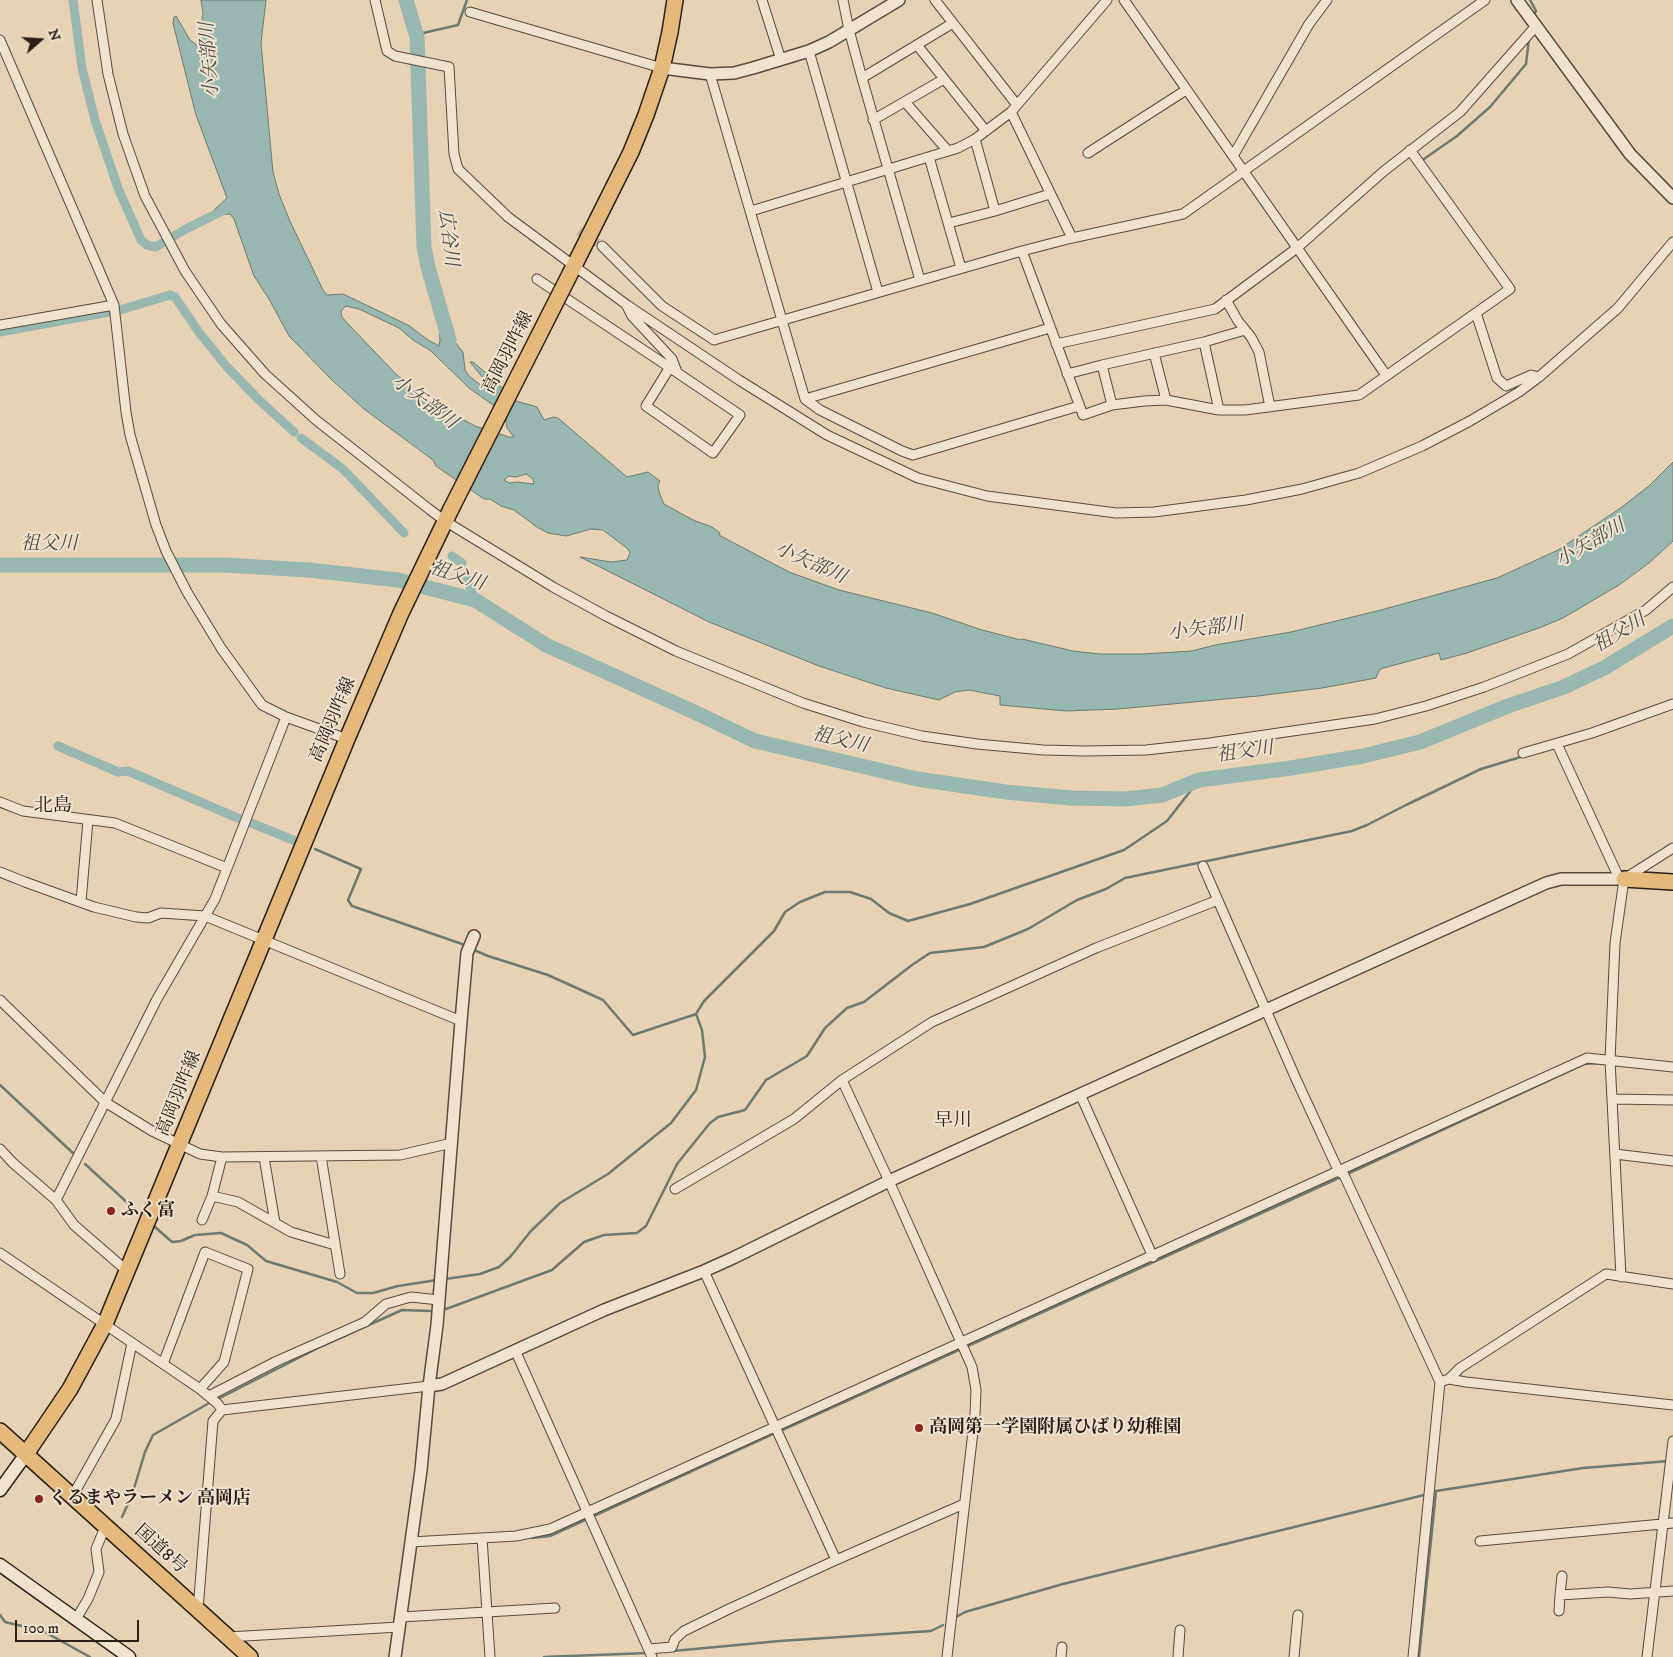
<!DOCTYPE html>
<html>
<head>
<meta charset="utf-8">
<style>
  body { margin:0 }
  #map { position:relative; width:1673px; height:1657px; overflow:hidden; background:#e7d2b4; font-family:"IM FELL DW Pica",serif }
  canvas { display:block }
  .north { position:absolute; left:15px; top:15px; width:50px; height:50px; -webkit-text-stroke:4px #efe2ce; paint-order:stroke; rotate:71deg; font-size:14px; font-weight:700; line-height:20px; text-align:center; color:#2a2018 }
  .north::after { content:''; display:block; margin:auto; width:18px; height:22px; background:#2a2018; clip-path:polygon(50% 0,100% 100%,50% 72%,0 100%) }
  .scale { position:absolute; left:15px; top:1620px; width:124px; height:22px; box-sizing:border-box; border:2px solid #2a2018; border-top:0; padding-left:6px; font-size:15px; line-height:18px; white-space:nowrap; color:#2a2018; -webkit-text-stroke:4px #efe2ce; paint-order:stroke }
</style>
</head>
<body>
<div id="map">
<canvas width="1673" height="1657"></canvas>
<div class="north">N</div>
<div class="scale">100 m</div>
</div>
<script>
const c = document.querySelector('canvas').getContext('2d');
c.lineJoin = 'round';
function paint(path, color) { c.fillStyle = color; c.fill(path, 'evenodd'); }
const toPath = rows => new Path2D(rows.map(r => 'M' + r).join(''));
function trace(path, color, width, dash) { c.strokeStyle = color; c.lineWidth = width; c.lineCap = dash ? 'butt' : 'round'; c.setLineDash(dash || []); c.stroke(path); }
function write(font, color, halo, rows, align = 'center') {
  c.font = font + ' "IM FELL DW Pica","Noto Serif JP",serif'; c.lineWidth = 4; c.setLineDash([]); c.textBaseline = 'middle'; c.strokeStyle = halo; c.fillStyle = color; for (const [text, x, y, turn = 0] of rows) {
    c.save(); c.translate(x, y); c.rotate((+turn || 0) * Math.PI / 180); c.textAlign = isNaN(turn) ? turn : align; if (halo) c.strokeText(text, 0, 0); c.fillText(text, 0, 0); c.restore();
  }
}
const water = toPath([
  [201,0,266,0,261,43,273,172,279,194,289,219,323,290,327,295,343,294,408,325,428,340,439,346,440,340,439,323,450,319,454,332,455,342,463,352,465,370,469,376,482,386,485,387,488,384,470,362,473,362,486,373,516,401,537,407,544,420,553,417,558,418,627,477,648,472,660,481,658,485,659,492,664,504,693,520,712,527,720,533,719,535,789,572,839,590,932,613,982,630,1021,640,1022,639,1073,651,1100,654,1142,654,1192,651,1215,645,1291,632,1381,610,1497,578,1558,550,1622,507,1650,485,1673,462,1673,541,1649,563,1619,585,1563,618,1539,628,1467,653,1441,660,1439,653,1380,669,1376,678,1322,688,1258,696,1118,709,1066,711,1000,705,1000,696,969,690,955,692,939,700,886,688,819,666,709,622,580,557,611,562,627,560,630,553,628,549,603,530,591,529,566,536,548,533,537,527,514,510,501,506,490,499,484,499,436,466,433,460,364,409,331,379,289,336,269,299,254,276,234,219,230,214,216,215,214,210,227,198,196,115,173,23,174,17,176,16,190,40,198,46,203,13,201,0],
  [346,306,359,309,399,328,413,340,431,351,469,388,496,407,506,420,507,428,514,437,509,437,475,426,419,395,396,374,349,325,342,317,341,311,346,306],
  [526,474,533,479,534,484,517,482,509,483,504,480,509,476,516,477,526,474]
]);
paint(water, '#97b7b0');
trace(water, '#6b7b73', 1);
trace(toPath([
  [1530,0,1536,11,1533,16],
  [417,37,423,33,458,25,467,0],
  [1421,161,1457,136,1490,107,1526,64,1529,39],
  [315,849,361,869,348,900,352,906,465,945],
  [472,949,488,956,548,975,603,1000,633,1035,696,1014,704,1001,774,931,785,912,800,902,825,892,850,892,871,899,889,913,908,921,970,904,1124,850,1167,821,1199,780],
  [0,1085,74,1154],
  [85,1164,143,1217],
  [155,1227,172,1242,181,1241,195,1235,221,1233,247,1245,266,1261,337,1282,357,1293,373,1293,398,1286,437,1280],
  [445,1279,480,1274,499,1267,511,1256,530,1232,560,1203,608,1174,671,1123,696,1090,705,1057,702,1030,696,1014],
  [446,1309,552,1270,584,1242,604,1235,637,1233,646,1226,677,1164,710,1123,718,1117,745,1110,766,1080,807,1056,825,1028,847,1008,864,1002,912,965,930,953,984,947,1028,929,1077,900,1106,889,1125,878,1352,831,1367,825,1406,805,1481,769,1524,756],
  [216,1400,320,1347,402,1310,431,1311],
  [780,1431,1330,1182,1584,1064,1600,1063],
  [122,1517,132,1495,145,1452,153,1435,211,1402],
  [532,1538,550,1536,775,1433],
  [0,1615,5,1622,43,1631,90,1657],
  [956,1617,965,1612,1063,1584,1424,1495],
  [673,1651,780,1641,931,1631,943,1625],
  [544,1657,648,1653],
  [1419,1657,1436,1491,1583,1468,1669,1461]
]), '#6b7b73', 2.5);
trace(toPath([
  [73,0,82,68,95,120,118,188,141,240,147,245,156,247,159,245,184,230,226,209],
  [120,310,170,295,175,297,198,331,227,367,259,400,294,432],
  [0,332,109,312],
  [301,438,343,469,404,533],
  [452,556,462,563],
  [467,579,475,600],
  [58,746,118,772,128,771,240,819],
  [251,823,293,840]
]), '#97b7b0', 9);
trace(toPath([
  [406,0,417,37,424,247,428,267,449,340],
  [0,565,223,565,309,570,398,580,475,600,546,645,692,711,755,741,917,779,1006,792,1071,798,1126,799,1162,795,1199,780,1291,768,1363,756,1420,742,1508,706,1564,687,1604,668,1673,626]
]), '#97b7b0', 15);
trace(toPath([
  [579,231,602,246]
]), '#c1ae95', 9, [9, 4.5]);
const minor = toPath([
  [97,0,108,74,123,134,145,196,185,271,221,324,265,374,316,420,429,509,445,521,553,587,606,616,676,651,803,703,863,722,922,736,977,744,1043,750,1085,751,1146,750,1210,743,1375,719,1426,706,1484,687,1568,654,1646,610,1673,587],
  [375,0,387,51,395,56,449,67,454,154,458,169,508,217,627,305,739,380,827,435,918,478,987,496,1116,513,1154,512,1246,500,1302,489,1359,473,1422,446,1470,421,1519,392,1539,377,1618,308,1673,242],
  [762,0,781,60],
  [843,0,849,30,862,78,920,280],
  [935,0,1017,105],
  [1124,0,1386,375],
  [470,12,662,68],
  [0,40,114,305,126,412,130,435,156,525,166,551,187,592,221,648,262,705,286,717,347,739],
  [917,45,986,131],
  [809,51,878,292],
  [710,74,805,399,820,410,902,451,913,455,1079,406],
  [862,78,953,23],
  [905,102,948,151],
  [1011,112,1072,238],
  [873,120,944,79],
  [975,139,995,211],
  [1088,153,1186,90],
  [1233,156,1309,24,1327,0],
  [929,157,961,268],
  [751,211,958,148,975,139,1011,112,1107,0],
  [949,223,995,211,1050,194],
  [602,246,662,306,714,340,1022,251,1072,238,1183,214,1485,0],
  [1022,251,1083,415,1112,405,1144,401,1166,400,1219,410,1245,410,1359,395,1510,289,1410,150],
  [537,279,657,359,740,415,713,453,646,406,670,367],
  [1226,300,1238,321,1251,337,1259,352,1270,407],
  [627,306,632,316,672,359,677,372],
  [1476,313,1497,378,1506,386,1531,375,1539,377],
  [0,325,114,305],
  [1204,342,1219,410],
  [1056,344,1215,309,1297,248,1384,171,1460,112,1536,26],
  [1154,353,1166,400],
  [1102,365,1204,342,1245,330],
  [1067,374,1102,365,1112,405],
  [805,399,1050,328],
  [1557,744,1619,878],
  [1523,753,1592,733,1673,704],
  [0,802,23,811,115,823,227,868],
  [1203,866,1296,1079,1339,1172,1344,1175,1440,1382,1413,1657],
  [0,872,25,882,94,907,136,917,148,918,161,913,205,916,461,1021],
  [81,902,88,820],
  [0,1000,105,1102,152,1131,200,1154,222,1157,400,1155,452,1143],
  [842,1080,889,1181,972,1367,976,1390,975,1414,947,1657],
  [1080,1094,1153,1257],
  [1613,1099,1673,1100],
  [0,1149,13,1163,56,1200,74,1225,127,1271],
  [1615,1154,1673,1161],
  [321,1156,340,1274],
  [264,1157,275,1223],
  [675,1189,794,1119,842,1080,932,1022,1096,948,1218,900],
  [212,1196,238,1202,291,1232,335,1245],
  [56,1200,157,999,215,899,286,717],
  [202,1220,212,1196,222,1157],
  [0,1253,200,1389,218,1404,222,1410],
  [704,1271,836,1560],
  [1621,1277,1610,1060,1615,943,1624,879,1673,848],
  [515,1350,652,1657],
  [163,1364,205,1252,248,1269,224,1362,200,1389],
  [1449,1379,1466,1382,1673,1405],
  [1440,1382,1449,1379,1460,1368,1606,1274,1673,1284],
  [209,1396,277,1361,365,1322,386,1304,411,1297,439,1300],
  [72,1497,116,1419,132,1343],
  [482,1538,490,1657],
  [1480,1541,1673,1523],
  [411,1542,516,1536,550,1529,1587,1058,1673,1067],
  [1562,1576,1560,1595,1608,1592,1630,1594,1673,1591],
  [198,1610,213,1421,222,1410,429,1386],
  [1559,1611,1560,1595],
  [401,1617,555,1608],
  [76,1619,88,1599,99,1572,96,1549,105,1527],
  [228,1637,399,1627],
  [649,1649,672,1647,675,1639,684,1631,731,1608,836,1560,964,1504],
  [1061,1657,1062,1647],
  [1178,1657,1180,1630],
  [1294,1657,1298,1615],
  [1647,1657,1673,1441]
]);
const tertiary = toPath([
  [1517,0,1630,154,1673,198],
  [662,68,710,74,734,73,753,68,809,51,829,42,899,0],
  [429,1386,442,1384,604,1310,704,1271,733,1258,889,1181,1546,883,1561,879,1624,879],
  [395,1657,421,1470,429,1386,437,1325,461,1021,467,953,474,936]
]);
const secondary = toPath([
  [0,1490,26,1454],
  [0,1565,129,1657]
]);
const primary = toPath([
  [571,272,631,152,646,115,662,68,670,32,675,0],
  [1624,879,1673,882],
  [26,1454,70,1389,105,1324,347,739,401,613,451,509]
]);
const trunk = toPath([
  [0,1431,250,1657]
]);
trace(minor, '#594c3f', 11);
trace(tertiary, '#594c3f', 14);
trace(secondary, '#2a2018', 15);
trace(primary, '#2a2018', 18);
trace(trunk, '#2a2018', 18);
trace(minor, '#efe2ce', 9);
trace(tertiary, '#efe2ce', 11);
trace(secondary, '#efe2ce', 12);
trace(primary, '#e4b97a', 15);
trace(trunk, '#e4b97a', 15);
const primaryBridge = toPath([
  [451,509,571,272]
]);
trace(primaryBridge, '#2a2018', 18, []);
trace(primaryBridge, '#e4b97a', 15);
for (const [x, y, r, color] of [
  [111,1211,5,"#8f2418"],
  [919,1428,5,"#8f2418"],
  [39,1499,5,"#8f2418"]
]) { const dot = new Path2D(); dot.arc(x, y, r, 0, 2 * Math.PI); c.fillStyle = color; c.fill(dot); trace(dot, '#efe2ce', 2); }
write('18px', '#2a2018', '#efe2ce', [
  ["高岡羽咋線",509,353,-63],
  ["高岡羽咋線",334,720,-67],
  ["高岡羽咋線",180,1094,-68],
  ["国道8号",160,1550,42]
]);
write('bold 18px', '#2a2018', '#efe2ce', [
  ["ふく富",121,1211],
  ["高岡第一学園附属ひばり幼稚園",929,1428],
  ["くるまやラーメン 高岡店",49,1499]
], 'left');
write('italic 19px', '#4b4d46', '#efe2ce', [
  ["小矢部川",211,60,-94],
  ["広谷川",447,238,83],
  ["小矢部川",424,403,37],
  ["小矢部川",1591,544,-30],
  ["祖父川",49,545],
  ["小矢部川",810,564,24],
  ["祖父川",457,577,18],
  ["小矢部川",1206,630,-7],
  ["祖父川",1620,634,-31],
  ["祖父川",840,741,13],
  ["祖父川",1245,753,-8]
]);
write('19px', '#2a2018', '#efe2ce', [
  ["北島",53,807],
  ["早川",953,1122]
]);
</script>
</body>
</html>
